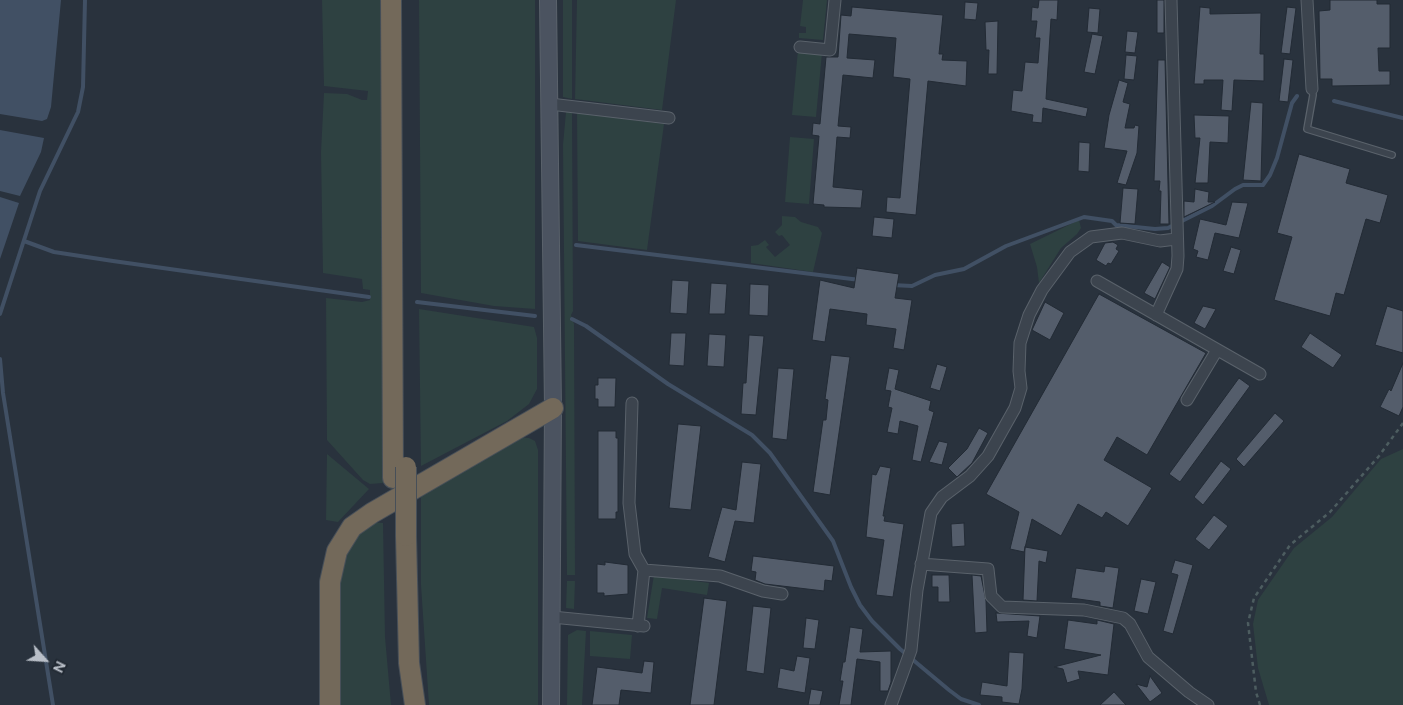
<!DOCTYPE html>
<html>
<head>
<meta charset="utf-8">
<style>
  body { margin:0 }
  #map { position:relative; width:1403px; height:705px; overflow:hidden; background:#29323d; font-family:Figtree,sans-serif }
  canvas { display:block }
  .north { position:absolute; left:20px; top:635px; width:50px; height:50px; -webkit-text-stroke:4px #212933; paint-order:stroke; rotate:116deg; font-size:14px; font-weight:700; line-height:20px; text-align:center; color:#b9bfc8 }
  .north::after { content:''; display:block; margin:auto; width:18px; height:22px; background:#b9bfc8; clip-path:polygon(50% 0,100% 100%,50% 72%,0 100%) }
</style>
</head>
<body>
<div id="map">
<canvas width="1403" height="705"></canvas>
<div class="north">N</div>
</div>
<script>
const c = document.querySelector('canvas').getContext('2d');
c.lineJoin = 'round';
function paint(path, color) { c.fillStyle = color; c.fill(path, 'evenodd'); }
const toPath = rows => new Path2D(rows.map(r => 'M' + r).join(''));
function trace(path, color, width, dash) { c.strokeStyle = color; c.lineWidth = width; c.lineCap = dash ? 'butt' : 'round'; c.setLineDash(dash || []); c.stroke(path); }
paint(toPath([
  [322,0,381,0,383,483,370,484,363,480,327,440,326,298,362,302,370,300,370,290,363,289,362,279,323,273,321,152,324,93,347,94,362,100,367,100,368,91,324,86],
  [419,0,535,0,535,309,494,306,421,293],
  [563,0,572,0,572,99,563,97],
  [577,0,676,0,662,110,575,99],
  [803,0,827,0,823,40,799,38,799,33,806,33,806,27,800,26],
  [798,50,822,53,816,117,792,115],
  [566,112,572,112,573,311,571,315,574,324,575,575,567,575,563,145],
  [577,113,664,124,647,250,578,241],
  [790,137,814,139,809,204,785,202],
  [782,216,795,217,801,222,818,227,822,233,813,272,751,263,751,246,758,245,765,240,769,245,766,247,775,257,790,245,782,235,779,236,775,232,782,225],
  [1079,220,1081,228,1077,234,1061,248,1039,283,1037,267,1030,244],
  [419,309,534,327,537,338,537,389,529,404,507,421,421,466],
  [518,437,529,438,535,441,538,450,538,705,429,705,421,585,421,495],
  [1403,449,1403,705,1269,705,1258,668,1253,624,1258,600,1294,548,1332,517,1381,459],
  [327,454,369,489,338,522,326,520],
  [371,522,383,523,385,637,391,705,340,705,340,569,347,549,360,532],
  [654,575,709,583,707,595,662,588,657,619,647,618],
  [567,581,575,581,574,609,566,608],
  [577,630,586,631,582,705,567,705,568,635],
  [590,631,632,635,630,659,590,656]
]), '#2e4141');
paint(toPath([
  [0,0,61,0,51,107,47,119,42,121,0,114],
  [0,130,44,138,41,152,20,196,0,191],
  [0,197,19,203,0,259]
]), '#415064');
trace(toPath([
  [1334,101,1403,118],
  [24,241,54,252,113,261,369,297],
  [576,245,860,280],
  [892,285,912,286,935,275,964,269,1006,246,1084,217,1112,221,1116,225,1155,229,1168,228,1212,206,1235,189,1243,185,1263,185,1270,175,1277,158,1292,103,1297,96],
  [417,302,535,316],
  [0,314,40,191,78,112,83,87,85,0],
  [572,319,586,326,668,384,752,435,770,453,833,541,851,587,860,605,872,621,900,649,949,690,961,699,979,705],
  [0,359,3,393,53,705]
]), '#415064', 4);
const building = toPath([
  [1039,0,1058,0,1057,20,1051,19,1046,99,1088,108,1086,117,1043,108,1042,123,1032,122,1033,115,1011,111,1013,90,1022,91,1025,62,1038,63,1040,38,1035,38,1037,21,1031,21,1032,7,1038,8,1039,0],
  [1157,0,1164,0,1164,33,1157,33,1157,0],
  [1330,0,1377,0,1377,4,1390,4,1390,48,1378,48,1379,71,1390,71,1390,85,1332,86,1332,79,1320,79,1319,11,1330,10,1330,0],
  [965,2,978,3,976,20,964,19,965,2],
  [852,7,943,15,939,54,943,54,942,60,967,61,966,86,928,81,916,215,886,212,887,197,900,198,910,79,893,77,896,38,849,34,847,58,875,60,873,78,843,75,838,126,851,127,850,138,837,137,833,187,863,190,861,208,824,207,824,205,813,204,819,136,812,135,813,123,820,124,826,57,838,57,841,15,851,16,852,7],
  [1200,7,1210,8,1210,14,1261,13,1260,54,1264,54,1264,81,1234,80,1232,111,1221,110,1223,80,1204,80,1204,84,1194,84,1200,7],
  [1287,7,1296,8,1290,54,1281,53,1287,7],
  [1089,8,1100,9,1098,33,1087,32,1089,8],
  [998,21,997,74,988,74,989,50,986,50,985,22,998,21],
  [1127,31,1138,32,1135,53,1125,52,1127,31],
  [1092,34,1103,36,1095,74,1084,72,1092,34],
  [1126,55,1137,56,1134,80,1124,79,1126,55],
  [1284,59,1293,60,1288,102,1279,101,1284,59],
  [1158,60,1165,60,1169,224,1160,224,1161,191,1159,191,1160,181,1154,181,1158,60],
  [1119,80,1128,83,1123,102,1130,104,1125,128,1134,128,1135,125,1139,126,1137,153,1126,185,1117,183,1127,151,1104,148,1109,115,1119,80],
  [1251,102,1263,103,1261,181,1243,180,1251,102],
  [1194,115,1229,116,1228,143,1210,142,1208,183,1195,183,1200,138,1195,138,1194,115],
  [1079,142,1090,143,1089,172,1078,171,1079,142],
  [1299,154,1350,169,1346,183,1388,195,1380,223,1366,219,1344,295,1336,293,1330,316,1274,300,1292,237,1277,233,1299,154],
  [1123,188,1138,189,1135,224,1120,223,1123,188],
  [1195,189,1209,192,1208,202,1215,202,1184,217,1184,201,1194,202,1195,189],
  [1232,202,1248,203,1239,238,1215,233,1208,260,1196,257,1198,251,1193,249,1200,219,1226,225,1232,202],
  [874,217,894,219,892,238,872,236,874,217],
  [1113,242,1118,245,1116,249,1119,251,1111,264,1108,263,1106,266,1096,260,1105,243,1113,242],
  [1231,247,1241,250,1234,274,1223,271,1231,247],
  [1162,262,1170,267,1155,299,1144,293,1162,262],
  [857,268,899,274,895,298,912,300,904,350,893,348,896,329,866,325,867,314,830,309,825,342,812,340,820,280,854,288,857,268],
  [672,280,689,281,687,314,670,313,672,280],
  [711,283,727,284,725,314,709,314,711,283],
  [750,284,769,285,768,316,749,315,750,284],
  [1099,294,1206,353,1147,455,1117,437,1104,460,1152,488,1128,526,1106,512,1102,518,1078,504,1061,536,1032,519,1024,552,1010,549,1019,512,986,494,1099,294],
  [1045,302,1064,313,1050,340,1032,330,1045,302],
  [1203,306,1216,309,1205,329,1194,323,1203,306],
  [1387,306,1403,311,1403,353,1375,345,1387,306],
  [671,333,686,333,684,366,669,365,671,333],
  [1310,333,1342,355,1333,368,1301,347,1310,333],
  [709,334,726,335,724,367,707,366,709,334],
  [749,335,764,336,756,415,741,414,743,383,746,383,749,335],
  [831,355,850,357,830,495,813,492,823,420,826,420,828,400,825,399,831,355],
  [1403,363,1403,407,1399,416,1380,407,1389,389,1391,391,1403,363],
  [937,364,947,367,940,391,930,388,937,364],
  [778,368,794,369,787,440,772,438,778,368],
  [889,368,899,370,895,389,931,401,929,410,934,412,921,462,912,460,918,426,900,421,898,434,887,432,892,408,888,407,891,391,885,390,889,368],
  [598,378,616,378,615,407,598,407,598,399,595,399,595,385,598,385,598,378],
  [1239,378,1250,386,1180,482,1169,474,1239,378],
  [1275,413,1284,421,1244,467,1236,459,1275,413],
  [678,424,701,426,691,510,669,508,678,424],
  [979,428,988,433,972,463,957,477,948,468,967,449,979,428],
  [598,431,616,431,616,438,618,438,618,512,616,512,616,519,598,519,598,431],
  [939,441,948,443,942,465,929,462,939,441],
  [1221,461,1231,469,1203,505,1194,497,1221,461],
  [742,462,761,464,754,523,735,521,725,562,708,557,722,507,736,510,742,462],
  [880,466,891,468,883,516,885,516,884,521,904,524,893,597,876,595,884,540,866,537,872,474,876,475,880,466],
  [1214,515,1228,526,1209,550,1195,539,1214,515],
  [964,523,965,546,952,547,951,524,964,523],
  [1025,547,1048,551,1046,563,1039,561,1037,601,1023,600,1025,547],
  [753,556,834,566,832,581,825,580,824,591,765,584,755,580,756,572,751,571,753,556],
  [1175,560,1193,565,1173,634,1163,631,1178,575,1171,573,1175,560],
  [605,562,628,565,628,594,604,596,604,593,597,593,597,564,605,565,605,562],
  [1105,566,1119,568,1113,608,1100,606,1100,602,1071,598,1076,568,1104,572,1105,566],
  [932,575,949,575,950,602,938,602,938,587,932,587,932,575],
  [972,575,981,576,986,601,987,632,975,633,972,575],
  [1141,579,1156,582,1148,614,1134,611,1141,579],
  [704,598,727,601,714,705,690,705,704,598],
  [753,606,771,608,764,674,746,671,753,606],
  [996,613,1040,616,1037,638,1027,636,1029,621,997,622,996,613],
  [806,618,819,620,815,649,803,648,806,618],
  [1068,620,1097,624,1097,620,1114,624,1108,675,1078,671,1080,679,1067,683,1063,669,1054,667,1101,655,1064,649,1068,620],
  [850,627,863,629,860,652,891,651,891,682,888,691,880,691,880,662,857,659,851,705,839,705,843,681,840,681,843,662,845,662,850,627],
  [1009,652,1024,653,1022,689,1019,704,1002,702,1002,697,980,695,982,682,1007,686,1009,652],
  [797,656,810,658,805,693,777,688,780,668,794,671,797,656],
  [644,661,654,662,651,693,621,690,619,705,592,705,597,667,642,673,644,661],
  [1150,676,1162,693,1150,702,1136,684,1147,687,1150,676],
  [811,689,823,691,820,705,808,705,811,689],
  [1114,692,1126,705,1100,705,1114,692]
]);
paint(building, '#545d6b');
trace(building, '#232b35', 1);
const service = toPath([
  [1312,89,1313,95,1307,129,1392,155]
]);
const minor = toPath([
  [1307,0,1312,89],
  [800,47,830,50,835,0],
  [550,104,669,118],
  [1097,281,1260,374],
  [1156,315,1177,269,1178,256,1171,0],
  [1187,400,1217,350],
  [632,403,629,503,635,554,644,570,638,626],
  [921,564,988,569,991,596,1002,607,1084,610,1123,618,1130,624,1148,657,1189,692,1208,705],
  [644,570,720,576,763,591,782,594],
  [552,617,644,626],
  [891,705,911,650,917,590,931,513,942,497,970,476,988,456,1015,408,1021,388,1019,371,1020,343,1029,315,1042,290,1070,252,1091,237,1122,233,1160,241,1176,239]
]);
const secondary = toPath([
  [548,0,553,408,551,705]
]);
const motorway = toPath([
  [391,0,393,478],
  [406,536,409,663,415,705],
  [330,705,330,582,337,551,352,527,372,513,553,408]
]);
trace(service, '#5a626b', 8);
trace(minor, '#5a626b', 13);
trace(secondary, '#5a626b', 18);
trace(motorway, '#474f58', 22);
trace(toPath([
  [1260,705,1256,692,1248,623,1254,598,1290,545,1330,512,1379,456,1403,423]
]), '#4d5d60', 2.5, [4, 4]);
trace(service, '#3c444e', 5.5);
trace(minor, '#3c444e', 11);
trace(secondary, '#4b5360', 16);
trace(motorway, '#73695a', 20);
const motorwayBridge = toPath([
  [406,536,406,467]
]);
trace(motorwayBridge, '#474f58', 22, []);
trace(motorwayBridge, '#73695a', 20);
</script>
</body>
</html>
